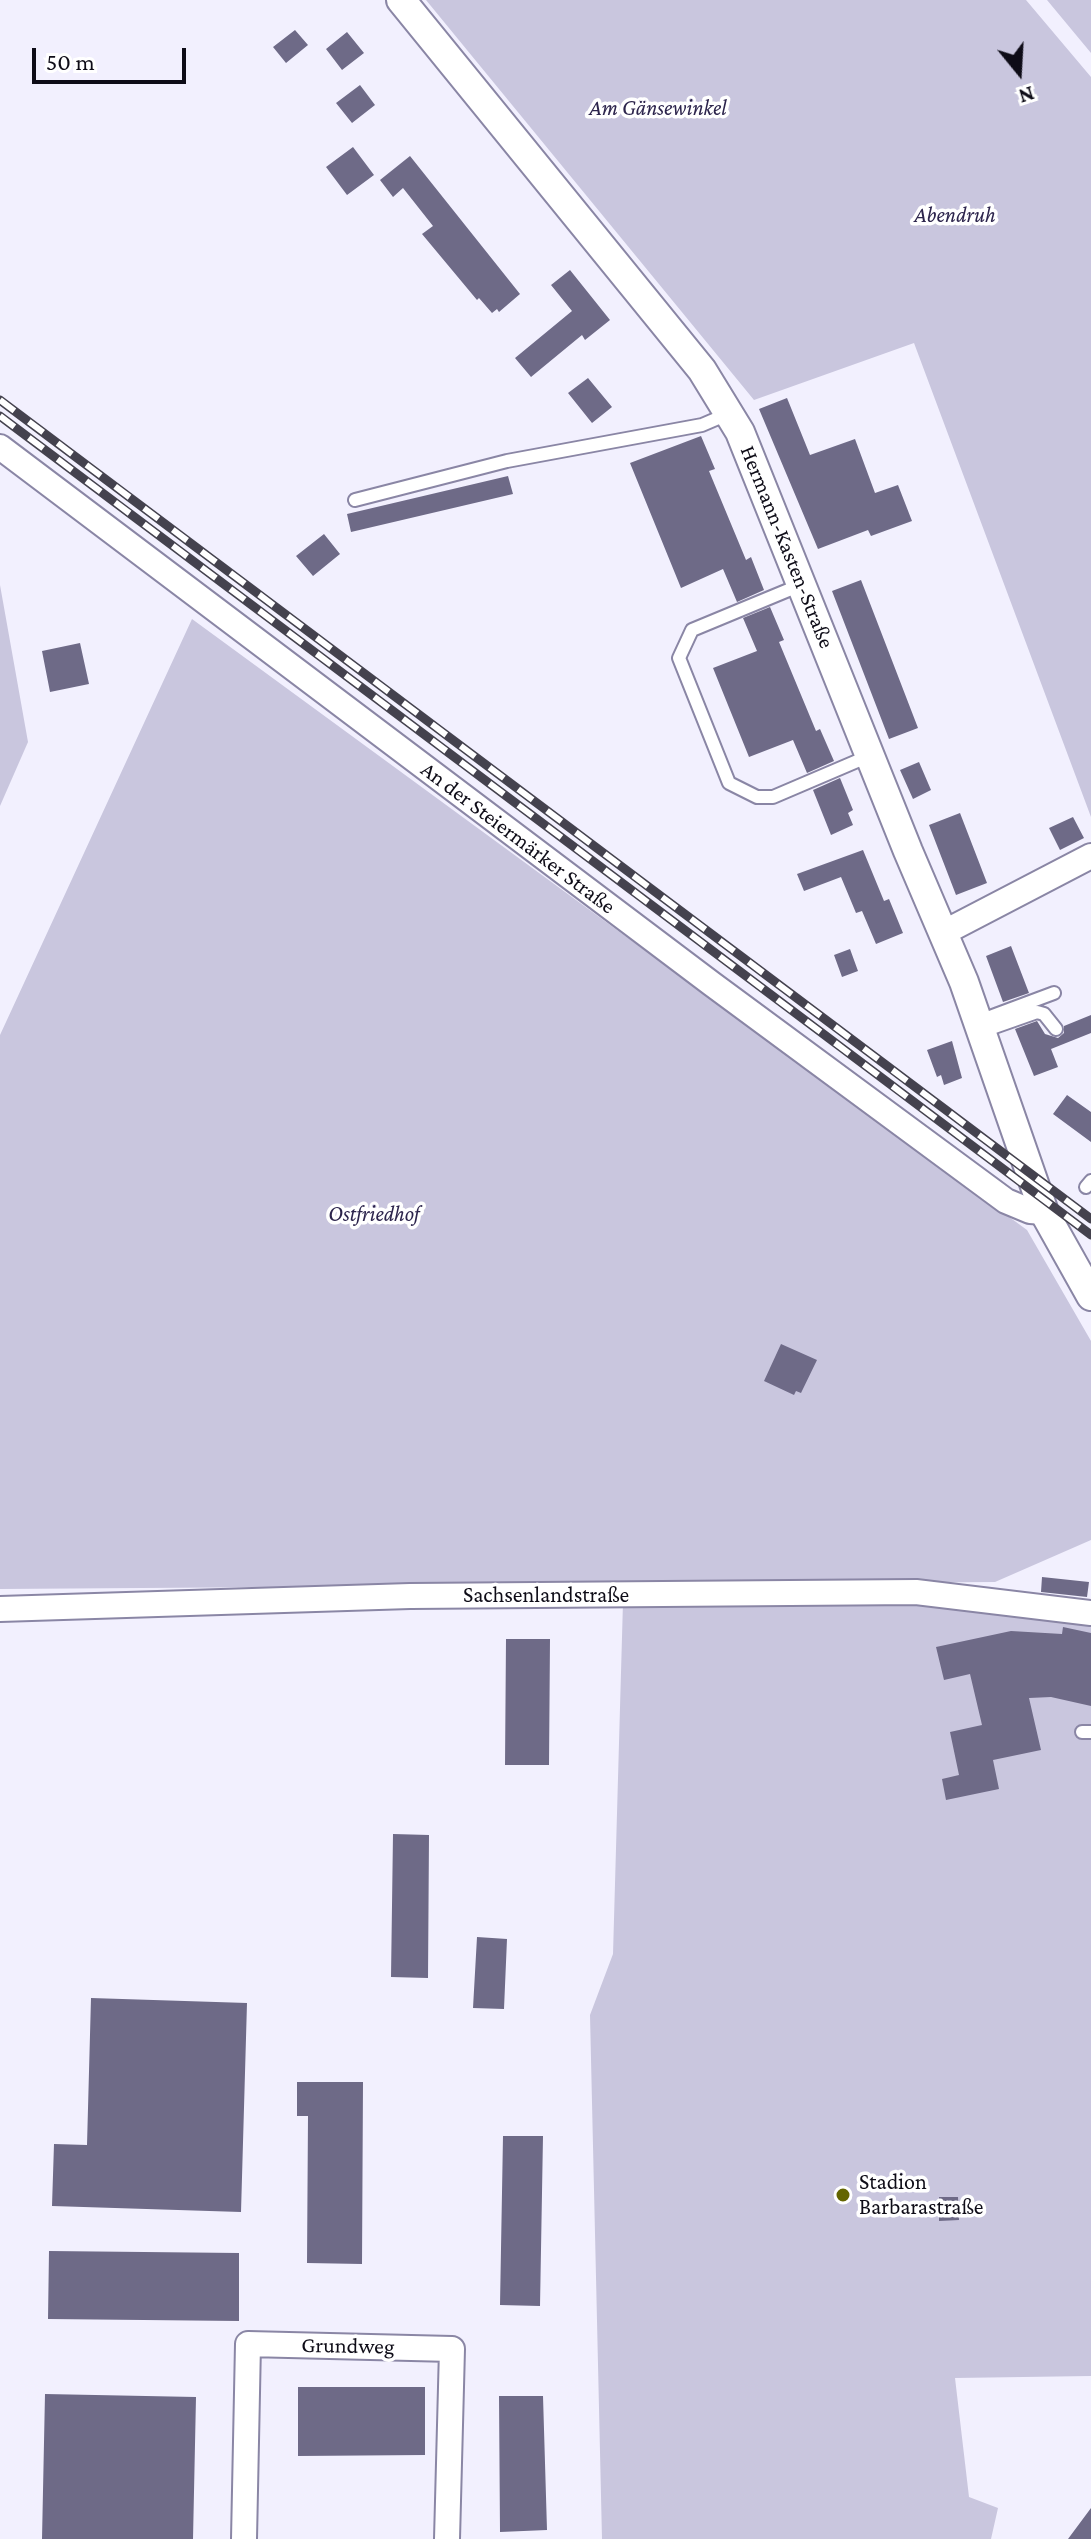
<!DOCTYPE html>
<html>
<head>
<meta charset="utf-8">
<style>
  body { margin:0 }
  #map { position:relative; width:1091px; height:2539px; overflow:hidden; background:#f2f0fe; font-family:"Crimson Pro",serif }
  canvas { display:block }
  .north { position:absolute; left:979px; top:32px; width:80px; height:80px; -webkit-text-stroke:6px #fff; paint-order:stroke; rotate:162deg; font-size:22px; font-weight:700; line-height:32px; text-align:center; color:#0e0c17 }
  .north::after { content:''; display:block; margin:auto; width:28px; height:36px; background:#0e0c17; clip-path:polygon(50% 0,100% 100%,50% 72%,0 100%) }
  .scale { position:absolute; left:32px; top:48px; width:154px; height:36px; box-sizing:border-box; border:4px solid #0e0c17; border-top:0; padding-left:10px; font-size:24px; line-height:28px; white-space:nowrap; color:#0e0c17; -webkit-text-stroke:6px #fff; paint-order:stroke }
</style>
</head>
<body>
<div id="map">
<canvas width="1091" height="2539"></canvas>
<div class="north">N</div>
<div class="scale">50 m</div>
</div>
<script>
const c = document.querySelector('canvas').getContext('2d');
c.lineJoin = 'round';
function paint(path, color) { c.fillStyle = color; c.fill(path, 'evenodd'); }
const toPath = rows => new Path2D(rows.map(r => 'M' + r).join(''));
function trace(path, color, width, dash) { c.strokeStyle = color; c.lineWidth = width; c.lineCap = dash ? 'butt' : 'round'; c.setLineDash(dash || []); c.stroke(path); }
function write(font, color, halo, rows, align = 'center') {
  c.font = font + ' "Crimson Pro",serif'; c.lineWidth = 7; c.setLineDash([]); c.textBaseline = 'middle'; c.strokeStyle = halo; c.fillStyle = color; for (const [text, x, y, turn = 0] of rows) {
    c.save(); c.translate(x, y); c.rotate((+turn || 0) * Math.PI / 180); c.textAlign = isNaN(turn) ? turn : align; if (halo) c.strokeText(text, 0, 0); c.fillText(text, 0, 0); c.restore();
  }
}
paint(toPath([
  [426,0,1026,0,1091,77,1091,817,914,343,754,400],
  [1047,0,1091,0,1091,53],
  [0,585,28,742,0,806],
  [192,619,1027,1230,1091,1341,1091,1540,995,1582,0,1589,0,1035],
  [916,1601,1091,1620,1091,2376,955,2378,969,2497,998,2508,991,2539,602,2539,590,2015,613,1954,623,1602]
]), '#c9c6de');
paint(toPath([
  [295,30,308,45,286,63,273,47],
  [347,32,364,53,342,70,326,49],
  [360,85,375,105,352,123,336,103],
  [353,147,374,175,347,195,326,167],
  [410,156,520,294,499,312,497,309,492,313,479,298,477,300,422,234,433,226,403,188,393,197,380,180],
  [570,270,610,320,585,340,582,335,531,377,515,358,572,311,551,285],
  [588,378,612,407,592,423,568,393],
  [787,398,810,455,855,439,875,493,898,485,912,521,871,536,868,530,818,549,759,409],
  [701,436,715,469,709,471,746,560,751,557,764,590,737,602,723,569,681,588,630,463],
  [508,476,513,494,351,532,347,514],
  [324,534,340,554,313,576,296,556],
  [861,580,918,728,889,739,832,591],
  [770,607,784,640,779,642,816,731,820,729,834,761,807,773,793,740,749,757,713,668,757,651,743,618],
  [80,643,89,684,50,692,42,651],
  [919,762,931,790,913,799,900,770],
  [840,778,853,810,848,813,853,825,831,835,813,790],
  [960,813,987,883,956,895,929,825],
  [1073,817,1084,838,1060,850,1049,828],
  [863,850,884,901,889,899,903,933,876,944,862,911,856,913,841,877,804,891,797,874],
  [1011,946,1029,993,1003,1002,986,956],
  [850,949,858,971,842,977,834,955],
  [1091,1015,1091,1033,1051,1049,1058,1067,1034,1076,1015,1029,1037,1021,1045,1034,1058,1038,1064,1033,1064,1026],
  [952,1041,962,1078,944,1085,941,1075,937,1077,927,1050],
  [1067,1095,1091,1112,1091,1142,1053,1114],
  [781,1344,817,1360,801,1393,796,1391,794,1395,764,1381],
  [1042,1577,1089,1582,1087,1597,1041,1592],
  [1063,1627,1091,1633,1091,1706,1051,1697,1029,1698,1041,1750,993,1760,999,1789,946,1800,942,1779,959,1775,950,1732,982,1725,970,1674,944,1680,936,1647,1011,1631,1062,1634],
  [506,1639,550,1639,549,1765,505,1765],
  [393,1834,429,1835,428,1978,391,1977],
  [477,1937,507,1939,504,2009,473,2008],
  [91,1998,247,2003,241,2212,52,2206,54,2144,87,2145],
  [297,2082,363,2082,362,2264,307,2263,308,2116,297,2116],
  [503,2136,543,2136,540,2306,500,2305],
  [939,2197,958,2197,959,2220,939,2221],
  [49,2251,239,2253,239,2321,48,2319],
  [298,2387,425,2387,425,2455,298,2456],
  [45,2394,196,2397,193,2539,42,2539],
  [499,2396,543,2396,547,2530,500,2532],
  [1091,2508,1091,2539,1068,2539]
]), '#6e6a87');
const service = toPath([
  [355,500,507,461,702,425,730,413],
  [803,584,692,630,679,658,729,783,757,797,773,797,869,756],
  [979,1021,1054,993],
  [983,1031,1037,1012,1044,1014,1056,1029],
  [1086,1187,1091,1181],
  [1082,1732,1091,1732]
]);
const minor = toPath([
  [0,447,712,984,1006,1201,1030,1211,1044,1212],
  [943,933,1091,856],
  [0,1609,410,1596,916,1592,1091,1613],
  [244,2539,248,2344,452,2349,447,2539]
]);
const tertiary = toPath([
  [401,0,702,370,740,432,908,851,964,982,1044,1212,1091,1296]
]);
trace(service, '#8a86a5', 16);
trace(minor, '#8a86a5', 28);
trace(tertiary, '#8a86a5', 32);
trace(service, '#fff', 12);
trace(minor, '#fff', 24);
trace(tertiary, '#fff', 28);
const rail = toPath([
  [0,400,1091,1219],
  [0,416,1091,1235]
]);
trace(rail, '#44424e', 9);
trace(rail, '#fff', 6, [18]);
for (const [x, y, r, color] of [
  [843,2195,8,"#636500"]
]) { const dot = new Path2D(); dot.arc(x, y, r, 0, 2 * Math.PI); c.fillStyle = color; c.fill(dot); trace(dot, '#fff', 3); }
write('italic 22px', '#2c244c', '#fff', [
  ["Am Gänsewinkel",658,108],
  ["Abendruh",955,215],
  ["Ostfriedhof",374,1214]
]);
write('22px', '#0e0c17', '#fff', [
  ["Hermann-Kasten-Straße",787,547,68],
  ["An der Steiermärker Straße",518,838,37],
  ["Sachsenlandstraße",546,1595],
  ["Grundweg",348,2346,1]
]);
write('22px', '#0e0c17', '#fff', [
  ["Stadion",859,2182],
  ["Barbarastraße",859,2207]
], 'left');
</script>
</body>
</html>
